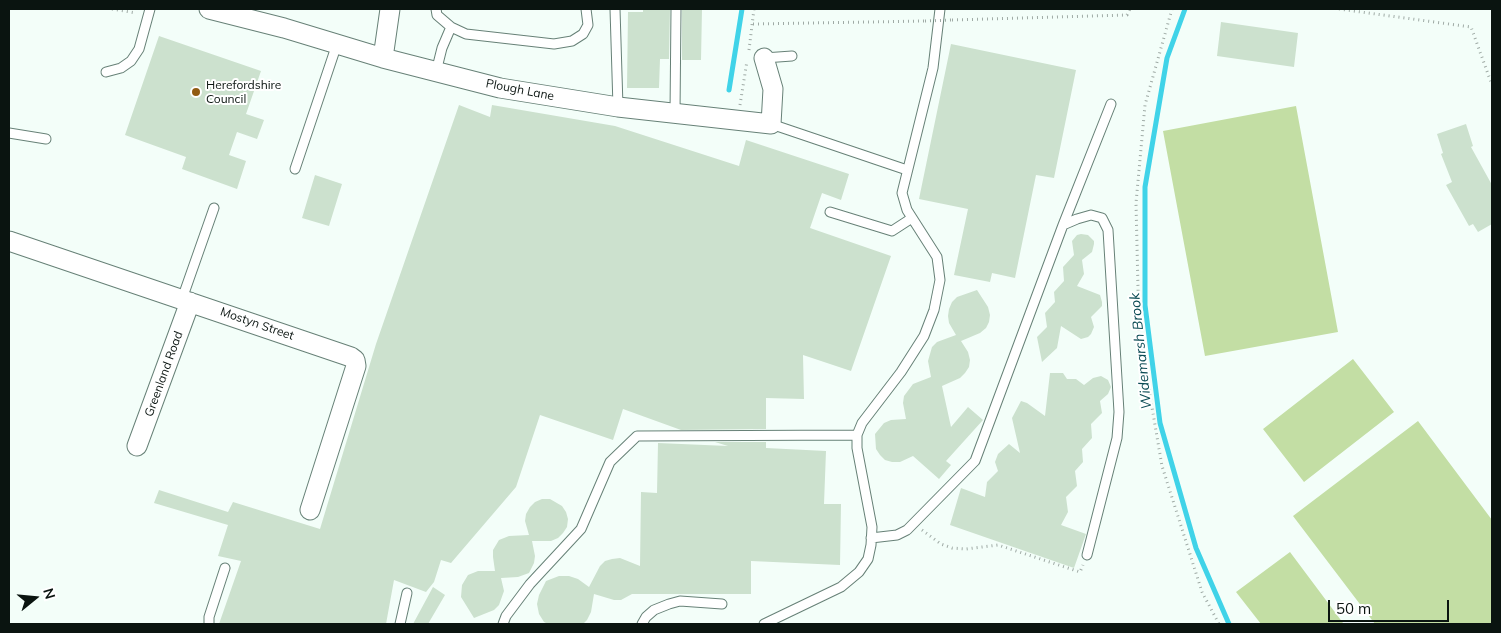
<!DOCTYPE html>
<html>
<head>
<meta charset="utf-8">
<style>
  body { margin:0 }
  #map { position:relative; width:1501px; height:633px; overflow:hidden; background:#f3fef9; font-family:Mulish,sans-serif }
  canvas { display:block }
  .frame { position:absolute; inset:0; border:10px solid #0a1410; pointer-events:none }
  .north { position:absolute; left:10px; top:573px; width:50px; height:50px; -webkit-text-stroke:4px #fff; paint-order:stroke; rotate:73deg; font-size:14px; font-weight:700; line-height:20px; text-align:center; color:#0a1410 }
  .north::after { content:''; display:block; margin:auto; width:18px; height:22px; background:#0a1410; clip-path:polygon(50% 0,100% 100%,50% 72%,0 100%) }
  .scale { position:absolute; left:1328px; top:600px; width:121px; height:22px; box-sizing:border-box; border:2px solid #0a1410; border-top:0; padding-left:6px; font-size:15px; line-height:18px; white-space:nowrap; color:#0a1410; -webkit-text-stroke:4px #fff; paint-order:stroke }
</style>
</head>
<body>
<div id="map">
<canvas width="1501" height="633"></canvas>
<div class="frame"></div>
<div class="north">N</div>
<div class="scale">50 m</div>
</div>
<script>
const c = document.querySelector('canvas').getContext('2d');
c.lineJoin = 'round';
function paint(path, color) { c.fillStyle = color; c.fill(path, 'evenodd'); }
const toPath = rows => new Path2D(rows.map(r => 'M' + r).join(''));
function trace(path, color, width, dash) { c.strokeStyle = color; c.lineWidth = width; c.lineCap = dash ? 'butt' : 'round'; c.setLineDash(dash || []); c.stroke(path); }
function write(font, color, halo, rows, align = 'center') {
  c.font = font + ' Mulish,sans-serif'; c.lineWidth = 4; c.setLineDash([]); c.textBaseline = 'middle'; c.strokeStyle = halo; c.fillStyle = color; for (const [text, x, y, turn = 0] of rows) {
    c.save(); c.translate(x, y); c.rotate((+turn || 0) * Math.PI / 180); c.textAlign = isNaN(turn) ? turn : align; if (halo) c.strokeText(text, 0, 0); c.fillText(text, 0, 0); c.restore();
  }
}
paint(toPath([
  [1296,106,1338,332,1205,356,1163,131],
  [1353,359,1394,412,1304,482,1263,429],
  [1418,421,1492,520,1492,624,1375,624,1293,516],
  [1290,552,1343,623,1342,624,1261,624,1236,592]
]), '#c3dea4');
trace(toPath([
  [1185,9,1167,58,1145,187,1145,305,1160,423,1196,548,1229,624],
  [729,90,742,9]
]), '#40d3e8', 5);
paint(toPath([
  [643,9,670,9,669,59,660,59,659,88,627,88,628,12,643,12],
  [682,9,702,9,701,60,682,60],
  [1221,22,1298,33,1294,67,1217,56],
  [159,36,261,71,246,114,264,120,257,139,237,132,229,155,246,161,237,189,182,169,186,157,125,135],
  [951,44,1076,70,1054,178,1036,175,1015,278,992,273,990,282,954,275,968,209,919,199],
  [459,105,490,117,492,105,615,126,739,166,746,140,849,174,841,200,822,193,810,228,891,256,851,371,803,355,804,399,766,398,766,429,681,430,623,409,613,440,540,415,516,487,451,563,441,560,434,582,426,592,394,580,386,624,219,624,241,561,218,556,228,525,154,503,159,490,228,512,233,502,320,529,376,344],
  [1466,124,1473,146,1471,147,1492,185,1492,224,1478,232,1473,224,1469,226,1446,185,1452,182,1441,154,1443,153,1437,134],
  [315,175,342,184,329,226,302,218],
  [1081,234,1088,235,1094,241,1094,244,1092,252,1082,260,1084,274,1077,286,1100,295,1102,302,1102,306,1091,317,1094,327,1091,334,1088,337,1081,339,1061,326,1057,348,1042,362,1037,337,1047,327,1045,313,1055,302,1054,292,1064,281,1063,267,1074,255,1072,241,1077,235],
  [977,290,988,307,990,315,989,322,986,328,980,333,961,341,968,352,970,360,969,367,965,373,960,378,942,386,951,427,968,407,983,420,946,461,951,465,939,479,913,456,900,462,892,462,885,460,880,455,876,449,875,434,884,423,891,420,906,419,903,403,904,396,913,384,931,377,928,361,932,347,937,342,956,335,949,323,948,316,949,309,952,302,957,297],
  [1050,373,1063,373,1067,379,1076,379,1084,385,1093,378,1101,376,1108,380,1111,387,1108,394,1100,401,1102,413,1091,424,1092,438,1082,449,1083,462,1075,471,1077,486,1066,497,1068,512,1061,525,1086,534,1074,568,950,525,961,488,985,497,987,482,998,471,995,462,998,454,1009,444,1020,453,1012,418,1021,401,1027,403,1045,416],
  [715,442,766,442,766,448,826,451,824,504,841,504,840,565,751,561,751,594,632,594,621,600,614,600,594,594,591,612,587,620,583,624,548,624,544,622,539,614,537,604,539,595,546,581,559,576,569,576,578,579,589,587,600,566,605,561,612,559,620,558,640,566,641,492,657,493,658,443,728,446],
  [542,499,550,499,562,506,566,512,568,519,567,527,563,533,558,538,551,541,532,541,535,556,534,563,529,573,518,577,501,578,504,591,499,605,494,610,474,618,461,597,462,585,468,575,478,571,495,571,493,557,493,550,499,540,509,536,529,535,525,521,526,514,530,507,535,502],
  [433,587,445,595,428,624,413,624]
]), '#cce1ce');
const service = toPath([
  [436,9,437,15,451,27,466,34,554,44,572,41,583,34,588,25,586,9],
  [615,9,618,107],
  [764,58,792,56],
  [106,72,121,68,131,61,139,49,150,9],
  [436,72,442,48,451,27],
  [675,113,676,9],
  [771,124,907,170],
  [9,133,46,139],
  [295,169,337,44],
  [830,212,892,231,912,218],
  [1063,225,1077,219,1091,215,1102,218,1108,230,1119,412,1117,438,1087,555],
  [182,299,214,208],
  [871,538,897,535,907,530,975,461,1063,225,1111,104],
  [209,624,209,617,225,568],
  [400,624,407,593],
  [503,624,506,616,530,584,581,529,610,462,637,436,857,435],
  [642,624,646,617,654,610,669,604,680,601,722,604],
  [764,624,841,587,859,572,868,559,871,545,872,527,857,448,857,435,862,423,901,372,924,336,934,310,940,280,937,257,907,210,902,193,933,68,940,9]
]);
const minor = toPath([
  [209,9,284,28,383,58,500,88,618,107,771,124,773,89,764,58],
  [383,58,390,9],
  [9,241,351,357,355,360,356,366,310,510],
  [137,446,190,302]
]);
trace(service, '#678177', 11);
trace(minor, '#678177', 21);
trace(toPath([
  [112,9,136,13],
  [1172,9,1145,105,1136,203,1139,331,1162,466,1202,592,1219,624],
  [1339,9,1471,27,1492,85],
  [952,20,1127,15,1130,9],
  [753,24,925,21],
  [749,50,754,9],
  [740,105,747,61],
  [922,530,941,544,952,548,966,549,998,545,1080,572,1083,565]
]), '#9faaa5', 3, [1, 4]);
trace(service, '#fff', 9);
trace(minor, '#fff', 19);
trace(toPath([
  [925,21,952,20]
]), '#9faaa5', 3, [1, 4]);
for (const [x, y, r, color] of [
  [196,92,5,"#915b12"]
]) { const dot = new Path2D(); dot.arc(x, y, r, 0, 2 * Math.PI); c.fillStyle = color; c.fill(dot); trace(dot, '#fff', 2); }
write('12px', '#0a1410', '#fff', [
  ["Herefordshire",206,85],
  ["Council",206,99]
], 'left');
write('12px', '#0a1410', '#fff', [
  ["Plough Lane",520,90,11],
  ["Mostyn Street",257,324,19],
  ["Greenland Road",164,374,-70]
]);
write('italic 14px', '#0b4b54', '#fff', [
  ["Widemarsh Brook",1141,351,-96]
]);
</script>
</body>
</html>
